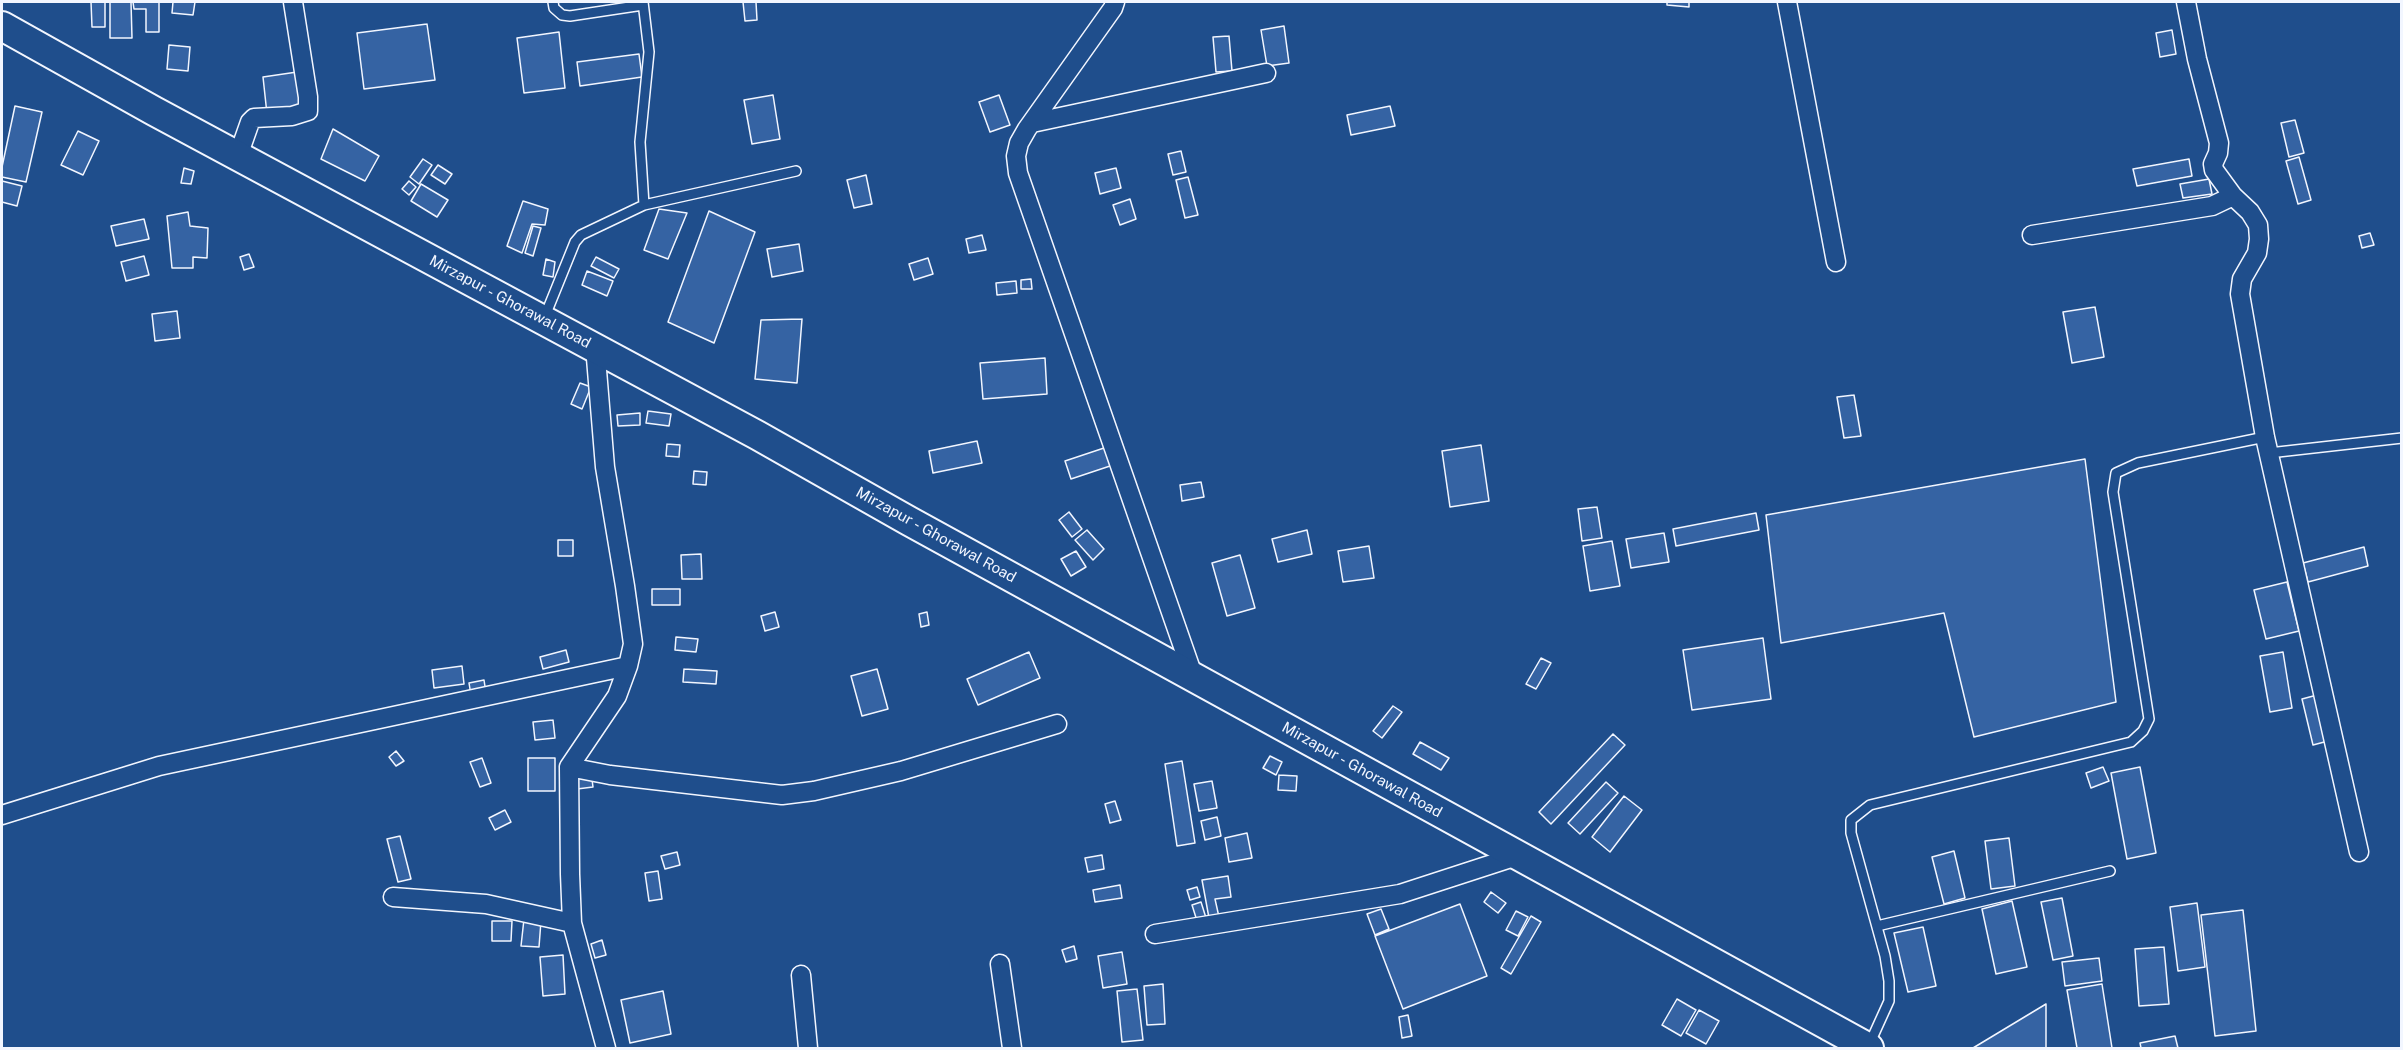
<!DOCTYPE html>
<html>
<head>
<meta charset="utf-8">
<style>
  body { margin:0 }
  #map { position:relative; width:2403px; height:1050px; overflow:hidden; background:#1f4e8c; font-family:"Public Sans",sans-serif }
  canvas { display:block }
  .frame { position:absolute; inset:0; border:3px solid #f2f6ff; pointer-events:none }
</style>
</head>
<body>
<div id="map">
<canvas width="2403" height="1050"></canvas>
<div class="frame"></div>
</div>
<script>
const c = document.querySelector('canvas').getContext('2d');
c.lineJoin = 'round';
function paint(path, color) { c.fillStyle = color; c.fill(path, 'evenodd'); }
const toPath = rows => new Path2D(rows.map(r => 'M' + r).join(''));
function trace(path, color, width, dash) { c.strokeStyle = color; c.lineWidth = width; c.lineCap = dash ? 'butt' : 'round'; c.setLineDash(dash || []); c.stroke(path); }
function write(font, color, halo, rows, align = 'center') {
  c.font = font + ' "Public Sans",sans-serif'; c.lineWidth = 4.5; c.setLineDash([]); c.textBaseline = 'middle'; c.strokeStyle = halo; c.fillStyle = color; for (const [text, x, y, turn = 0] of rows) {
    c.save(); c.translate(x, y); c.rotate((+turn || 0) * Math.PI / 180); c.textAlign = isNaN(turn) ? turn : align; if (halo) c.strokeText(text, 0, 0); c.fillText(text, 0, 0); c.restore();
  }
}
const building = toPath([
  [91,2,105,2,105,27,92,27,91,2],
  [110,2,131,2,132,38,110,38,110,2],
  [133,2,159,2,159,32,146,32,146,9,134,9,133,2],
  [173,2,195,2,193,15,172,13,173,2],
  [743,2,756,2,757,20,745,21,743,2],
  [1667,2,1689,2,1689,7,1667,5,1667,2],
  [427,24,435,80,364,89,357,33,427,24],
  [1284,26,1289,63,1267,66,1261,30,1284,26],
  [2172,30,2176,54,2160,57,2156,33,2172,30],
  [559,32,565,88,524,93,517,38,559,32],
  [1229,36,1232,71,1216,72,1213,37,1229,36],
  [169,45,190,47,188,71,167,69,169,45],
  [639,54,642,77,580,86,577,62,639,54],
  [297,72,302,110,267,114,263,77,297,72],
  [773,95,780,139,752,144,744,100,773,95],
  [999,95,1010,125,990,132,979,102,999,95],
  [15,106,42,112,26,182,2,177,2,167,15,106],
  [1390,106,1395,126,1351,135,1347,115,1390,106],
  [2295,120,2304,153,2289,157,2281,123,2295,120],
  [333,129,379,156,365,181,321,159,333,129],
  [78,131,99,141,83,175,61,165,78,131],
  [1181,151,1186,172,1173,175,1168,154,1181,151],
  [2299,157,2311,200,2298,204,2286,161,2299,157],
  [423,159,432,165,419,184,410,177,423,159],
  [2189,159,2192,176,2137,186,2133,169,2189,159],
  [438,165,452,174,445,184,431,175,438,165],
  [184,168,194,171,191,184,181,183,184,168],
  [1116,168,1121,188,1100,194,1095,173,1116,168],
  [866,175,872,204,854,208,847,180,866,175],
  [1188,177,1198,215,1185,218,1176,180,1188,177],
  [2209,179,2212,194,2183,198,2180,184,2209,179],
  [2,181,22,186,17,206,2,202,2,181],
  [409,181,416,187,409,195,402,189,409,181],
  [421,184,448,200,437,217,411,201,421,184],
  [1130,199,1136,219,1120,225,1113,205,1130,199],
  [523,201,548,209,545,225,532,224,522,253,507,246,523,201],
  [659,209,687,213,668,259,644,250,659,209],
  [709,211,755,232,714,343,668,322,709,211],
  [188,212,190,226,208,228,207,258,193,257,193,268,172,268,167,216,188,212],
  [144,219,149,239,116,246,111,226,144,219],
  [533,226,541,228,533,256,525,253,533,226],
  [2370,233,2374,245,2362,248,2359,236,2370,233],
  [982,235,986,250,969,253,966,239,982,235],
  [799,244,803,271,772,277,767,249,799,244],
  [249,254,254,267,244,270,240,257,249,254],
  [144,256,149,275,126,281,121,262,144,256],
  [596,257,619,269,614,278,591,266,596,257],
  [928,258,933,274,914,280,909,264,928,258],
  [546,259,555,262,553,277,543,275,546,259],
  [587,271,613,281,607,296,582,285,587,271],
  [1031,279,1032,289,1021,289,1021,280,1031,279],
  [1016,281,1017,293,997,295,996,283,1016,281],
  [2095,307,2104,357,2072,363,2063,312,2095,307],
  [177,311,180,338,155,341,152,314,177,311],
  [802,319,797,383,755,379,761,320,802,319],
  [1045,358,1047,394,983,399,980,363,1045,358],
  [580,383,591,387,582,409,571,404,580,383],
  [1854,395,1861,436,1844,438,1837,397,1854,395],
  [648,411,671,414,669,426,646,423,648,411],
  [640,413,640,425,618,426,617,415,640,413],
  [977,441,982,463,933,473,929,451,977,441],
  [667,444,680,445,679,457,666,456,667,444],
  [1481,445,1489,501,1450,507,1442,451,1481,445],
  [1110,446,1116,464,1071,479,1065,461,1110,446],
  [2085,459,2116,702,1974,737,1944,613,1781,643,1766,515,2085,459],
  [694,471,707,472,706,485,693,484,694,471],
  [1201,482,1204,497,1182,501,1180,485,1201,482],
  [1597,507,1602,538,1582,541,1578,509,1597,507],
  [1069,512,1082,529,1072,537,1059,520,1069,512],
  [1756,513,1759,530,1676,546,1673,529,1756,513],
  [1087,530,1104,549,1093,560,1075,540,1087,530],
  [1307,530,1312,554,1278,562,1272,539,1307,530],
  [1664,533,1669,562,1631,568,1626,539,1664,533],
  [558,540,573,540,573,556,558,556,558,540],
  [1612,541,1620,586,1590,591,1583,546,1612,541],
  [1369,546,1374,578,1343,582,1338,551,1369,546],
  [2364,547,2368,566,2308,582,2303,563,2364,547],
  [1076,551,1086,567,1071,576,1061,559,1076,551],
  [701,554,702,579,682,579,681,555,701,554],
  [1240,555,1255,608,1227,616,1212,563,1240,555],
  [2287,582,2299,631,2266,639,2254,590,2287,582],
  [652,589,680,589,680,605,652,605,652,589],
  [775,612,779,627,765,631,761,616,775,612],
  [927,612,929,625,921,627,919,614,927,612],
  [676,637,698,639,696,652,675,650,676,637],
  [1763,638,1771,699,1692,710,1683,650,1763,638],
  [566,650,569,662,543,669,540,657,566,650],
  [1029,652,1040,678,978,705,967,679,1029,652],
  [2283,652,2292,708,2270,712,2260,656,2283,652],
  [1541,658,1551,663,1536,689,1526,684,1541,658],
  [462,666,464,684,434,688,432,670,462,666],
  [684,669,717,671,716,684,683,682,684,669],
  [877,669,888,709,862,716,851,676,877,669],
  [484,680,486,693,471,695,469,683,484,680],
  [2317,695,2328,741,2313,745,2302,699,2317,695],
  [1393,706,1402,712,1382,738,1373,731,1393,706],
  [553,720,555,738,535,740,533,722,553,720],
  [1613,734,1625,745,1551,824,1539,812,1613,734],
  [1420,742,1449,758,1441,770,1413,754,1420,742],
  [396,751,404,761,396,766,389,757,396,751],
  [1270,756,1282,762,1276,775,1263,768,1270,756],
  [482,758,491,783,480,787,470,762,482,758],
  [528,758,555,758,555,791,528,791,528,758],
  [1182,761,1195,843,1177,846,1165,764,1182,761],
  [2103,767,2109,781,2091,788,2086,773,2103,767],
  [2140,767,2156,853,2127,859,2111,773,2140,767],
  [591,772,593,787,577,789,575,774,591,772],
  [1279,775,1297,776,1296,791,1278,790,1279,775],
  [1212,781,1217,808,1199,811,1194,784,1212,781],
  [1606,782,1618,793,1580,834,1568,823,1606,782],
  [1624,796,1642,810,1610,852,1592,837,1624,796],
  [1115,801,1121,820,1110,823,1105,804,1115,801],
  [505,810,511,822,495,830,489,818,505,810],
  [1217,817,1221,836,1205,840,1201,821,1217,817],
  [1247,833,1252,858,1229,862,1225,838,1247,833],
  [400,836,411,879,398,882,387,839,400,836],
  [2009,838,2015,886,1991,889,1985,841,2009,838],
  [1954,851,1965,898,1944,904,1932,857,1954,851],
  [677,852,680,865,665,869,661,856,677,852],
  [1102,855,1104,869,1088,872,1085,858,1102,855],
  [658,871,662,899,649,901,645,873,658,871],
  [1228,876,1231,897,1215,899,1219,917,1209,918,1202,880,1228,876],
  [1120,885,1122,898,1095,902,1093,890,1120,885],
  [1197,887,1200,897,1190,900,1187,890,1197,887],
  [1491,892,1506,903,1498,913,1484,902,1491,892],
  [2062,898,2073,956,2053,960,2041,902,2062,898],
  [2012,901,2027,967,1996,974,1982,909,2012,901],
  [1201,902,1207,921,1198,924,1192,905,1201,902],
  [2197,903,2205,967,2178,971,2170,907,2197,903],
  [1460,904,1487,976,1403,1009,1375,936,1460,904],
  [1381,909,1389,929,1375,935,1367,914,1381,909],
  [2243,910,2256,1031,2215,1036,2201,915,2243,910],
  [1516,911,1528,917,1518,936,1506,930,1516,911],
  [1531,916,1541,922,1511,974,1501,968,1531,916],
  [524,919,541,921,539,947,521,946,524,919],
  [492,921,512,921,511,941,492,941,492,921],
  [1923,927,1936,986,1908,992,1894,933,1923,927],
  [602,940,606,955,595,958,591,944,602,940],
  [1074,946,1077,959,1066,962,1062,950,1074,946],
  [2164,947,2169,1004,2139,1006,2135,949,2164,947],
  [1122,952,1127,984,1103,988,1098,956,1122,952],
  [563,955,565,994,543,996,540,957,563,955],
  [2099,958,2102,981,2065,986,2062,962,2099,958],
  [1163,984,1165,1024,1147,1025,1144,986,1163,984],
  [2102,984,2112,1048,2077,1048,2067,990,2102,984],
  [1137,989,1143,1040,1122,1042,1117,991,1137,989],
  [663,991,671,1034,630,1043,621,1000,663,991],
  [1677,999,1696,1010,1681,1036,1662,1025,1677,999],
  [2046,1004,2046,1048,1973,1048,2046,1004],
  [1699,1010,1719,1021,1706,1044,1686,1033,1699,1010],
  [1408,1015,1412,1036,1402,1038,1399,1017,1408,1015],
  [2175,1036,2178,1048,2141,1048,2140,1043,2175,1036]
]);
paint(building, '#3563a3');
trace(building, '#f2f6ff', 1.5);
const lane = toPath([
  [553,2,554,8,562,15,570,16,643,5],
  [644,205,796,171],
  [545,316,575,242,581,235,644,205,640,142,649,52,643,2],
  [2269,453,2402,438],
  [1877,926,2110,871],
  [1869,1045,1889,1001,1889,981,1885,956,1851,833,1851,820,1870,805,2131,742,2143,731,2149,719,2113,492,2116,473,2138,463,2265,437]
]);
const street = toPath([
  [1115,2,1113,8,1027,129,1019,143,1016,156,1018,173,1194,678],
  [1787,2,1836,262],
  [2186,2,2197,59,2219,143,2218,153,2213,164,2214,170,2233,196,2250,212,2258,225,2259,239,2257,253,2242,279,2240,294,2265,437,2359,852],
  [1032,123,1266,73],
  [238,156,250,122,254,118,292,116,308,111,308,97,293,2],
  [2032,235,2212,206,2233,196],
  [595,346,605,467,625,586,633,644,628,666,617,696,569,767,570,874,572,923,606,1048],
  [569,767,610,775,782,795,814,791,901,771,1057,724],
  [2,815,159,766,628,666],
  [393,897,486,904,572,923],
  [1155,934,1400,894,1517,856],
  [1000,964,1012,1048],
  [801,975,808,1048]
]);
const primary = toPath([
  [2,26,154,111,757,435,909,521,1869,1048]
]);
trace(lane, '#f2f6ff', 12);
trace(street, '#f2f6ff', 21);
trace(primary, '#f2f6ff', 32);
trace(lane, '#1f4e8c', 9);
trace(street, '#1f4e8c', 18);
trace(primary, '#1f4e8c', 28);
write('15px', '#f2f6ff', '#1f4e8c', [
  ["Mirzapur - Ghorawal Road",510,302,28],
  ["Mirzapur - Ghorawal Road",936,535,29],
  ["Mirzapur - Ghorawal Road",1362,770,29]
]);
</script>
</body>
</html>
